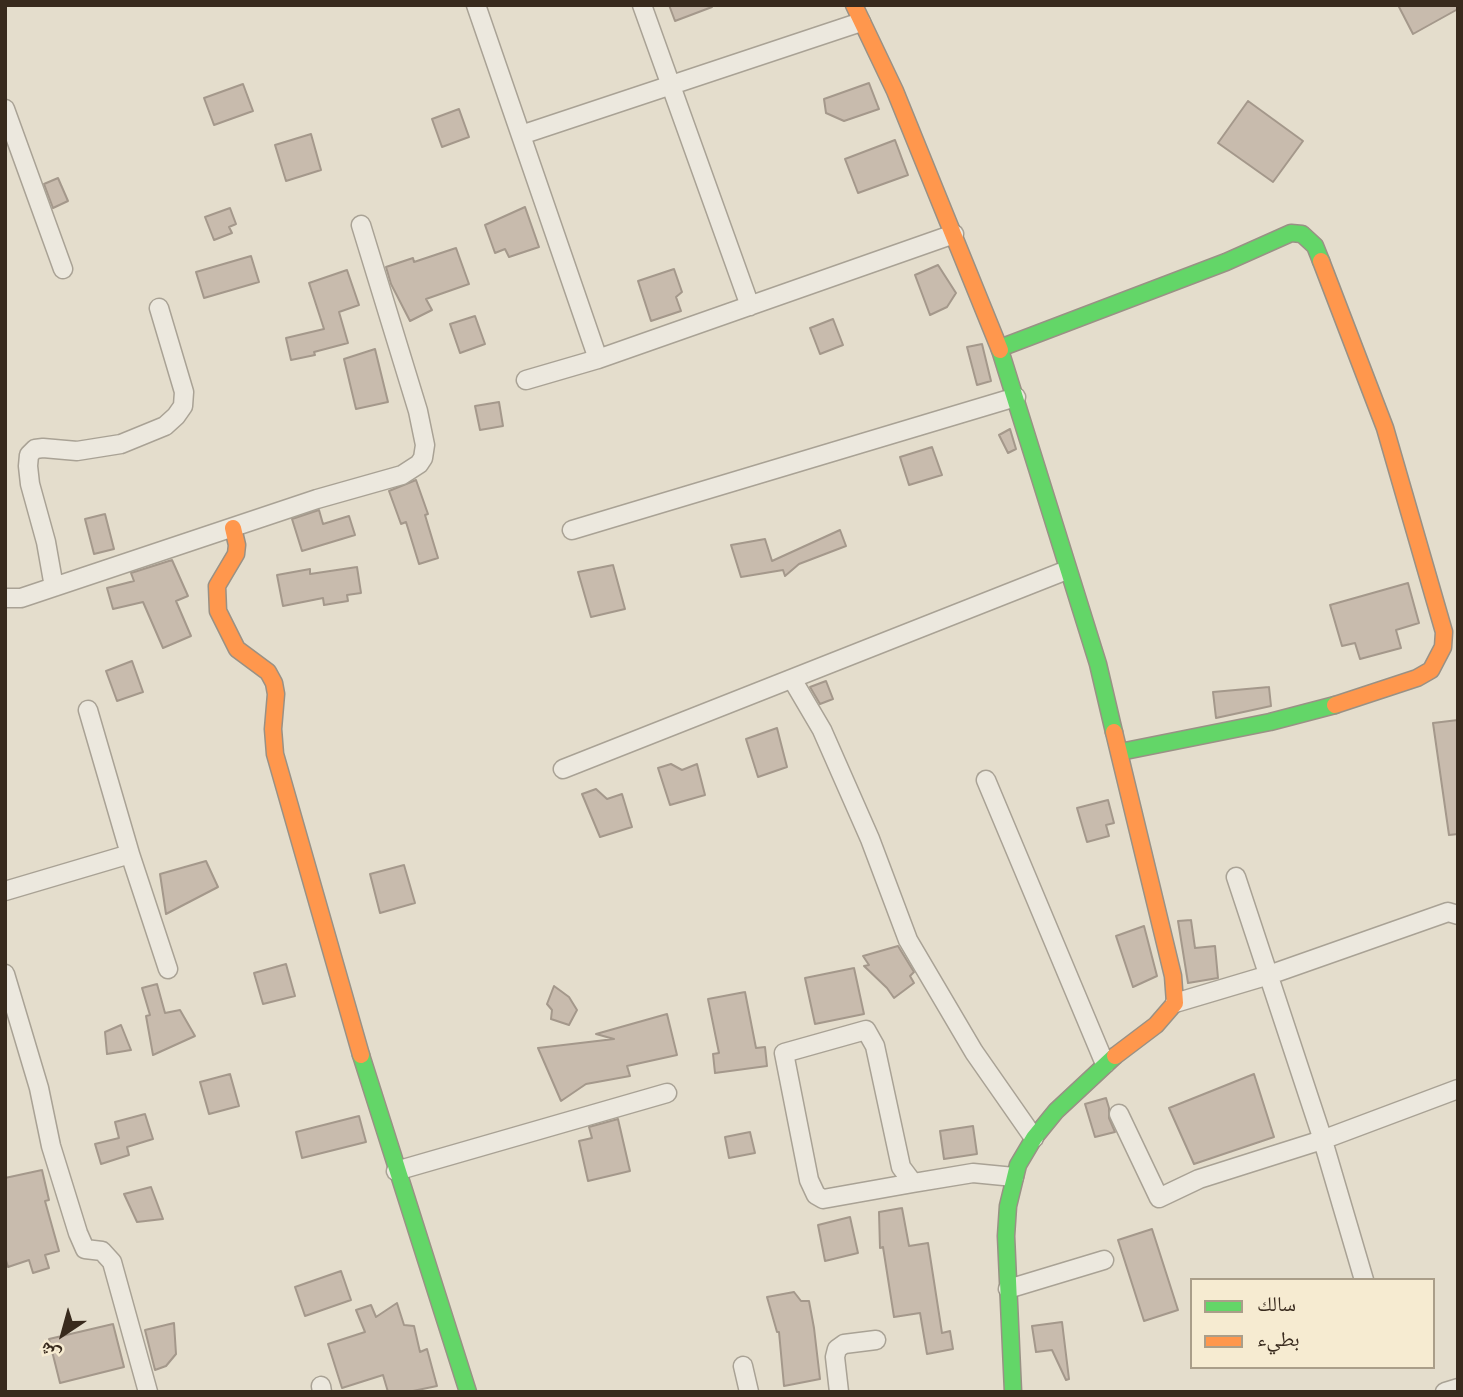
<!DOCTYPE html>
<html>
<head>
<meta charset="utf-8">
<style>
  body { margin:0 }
  #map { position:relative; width:1463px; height:1397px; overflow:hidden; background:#e4ddcc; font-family:Spectral,"Noto Naskh Arabic",serif }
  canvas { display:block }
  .frame { position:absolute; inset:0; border:7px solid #382a1d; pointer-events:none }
  .legend { position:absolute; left:1190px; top:1278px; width:245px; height:91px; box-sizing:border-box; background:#f6ebd1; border:2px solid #aa9e89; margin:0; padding:9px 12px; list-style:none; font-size:21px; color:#382a1d }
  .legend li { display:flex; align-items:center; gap:14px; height:35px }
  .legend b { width:35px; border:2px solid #aa9e89 }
  .north { position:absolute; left:28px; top:1299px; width:70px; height:70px; -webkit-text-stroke:5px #f6ebd1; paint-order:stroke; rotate:216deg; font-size:19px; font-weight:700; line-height:28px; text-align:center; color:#382a1d }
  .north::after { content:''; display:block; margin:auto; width:24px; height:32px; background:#382a1d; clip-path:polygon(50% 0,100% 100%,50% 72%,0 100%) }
</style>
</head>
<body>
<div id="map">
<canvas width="1463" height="1397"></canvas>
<div class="frame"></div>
<ul class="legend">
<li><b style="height:9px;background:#63d668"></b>سالك</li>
<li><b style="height:9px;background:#ff974d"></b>بطيء</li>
</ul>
<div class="north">ش</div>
</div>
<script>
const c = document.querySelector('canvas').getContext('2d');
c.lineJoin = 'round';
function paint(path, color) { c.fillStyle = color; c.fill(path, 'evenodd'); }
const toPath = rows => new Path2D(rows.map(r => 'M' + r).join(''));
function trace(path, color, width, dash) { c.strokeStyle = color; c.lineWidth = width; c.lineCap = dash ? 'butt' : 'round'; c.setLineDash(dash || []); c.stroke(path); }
const building = toPath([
  [669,5,711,5,712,7,675,21,669,5],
  [1398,5,1458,5,1458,9,1413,34,1398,5],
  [869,83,879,109,844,121,826,113,824,99,869,83],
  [243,84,253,111,214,125,204,98,243,84],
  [1248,101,1303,141,1273,182,1218,143,1248,101],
  [459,109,469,137,442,147,432,119,459,109],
  [311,134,321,170,286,181,275,145,311,134],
  [895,140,908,175,858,193,845,159,895,140],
  [58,178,68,201,53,208,44,184,58,178],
  [525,207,539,247,509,257,505,249,495,253,485,225,525,207],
  [230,208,236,224,229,227,232,233,214,240,205,217,230,208],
  [456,248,469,284,426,299,432,310,410,321,391,284,386,267,413,258,414,262,456,248],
  [251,256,259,282,204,298,196,272,251,256],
  [938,265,956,293,947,307,930,315,915,275,938,265],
  [674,269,682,292,676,297,681,311,651,321,638,281,674,269],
  [347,270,359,305,339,312,348,343,314,352,315,355,291,360,286,338,324,329,309,283,347,270],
  [475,316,485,344,460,353,450,324,475,316],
  [833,319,843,345,820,354,810,328,833,319],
  [982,344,991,381,977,385,967,347,982,344],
  [375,349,388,402,356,409,344,359,375,349],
  [499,402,503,426,480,430,475,406,499,402],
  [1010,429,1016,449,1008,453,999,435,1010,429],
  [932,447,942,475,909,485,900,457,932,447],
  [416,480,428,514,425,515,438,558,419,564,406,522,401,524,389,491,416,480],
  [319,510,323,524,349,516,355,535,302,551,292,519,319,510],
  [105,514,114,549,94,554,85,519,105,514],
  [840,530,846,546,799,564,785,576,783,570,741,577,731,545,765,539,772,561,840,530],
  [172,560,188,596,176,601,191,636,163,648,143,602,113,609,107,588,134,581,131,573,172,560],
  [613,565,625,609,591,617,578,572,613,565],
  [357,567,361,593,347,595,348,601,324,605,323,598,283,606,277,575,310,569,310,574,357,567],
  [1408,583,1419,623,1396,630,1401,648,1360,659,1355,643,1342,646,1330,605,1408,583],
  [132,661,143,692,117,701,106,671,132,661],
  [826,681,833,699,820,704,810,687,826,681],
  [1269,687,1271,706,1216,718,1213,692,1269,687],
  [1458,720,1458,834,1449,835,1433,723,1458,720],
  [777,728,787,767,758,777,746,739,777,728],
  [671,764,682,770,697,764,705,795,670,805,658,768,671,764],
  [596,789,607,799,622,794,632,827,600,837,582,794,596,789],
  [1108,800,1114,823,1106,825,1109,836,1087,842,1077,808,1108,800],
  [206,861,218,887,166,914,160,874,206,861],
  [404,865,415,903,380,913,370,874,404,865],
  [1191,920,1195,948,1215,946,1218,978,1188,983,1178,921,1191,920],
  [1144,926,1157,976,1133,987,1116,936,1144,926],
  [898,946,914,972,910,976,914,983,894,998,887,988,864,966,869,965,863,956,898,946],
  [286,964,295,996,263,1004,254,973,286,964],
  [854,968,864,1014,815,1024,805,978,854,968],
  [157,984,165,1013,180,1010,195,1036,153,1055,146,1016,150,1015,142,988,157,984],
  [554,986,569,997,577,1010,569,1025,551,1019,552,1010,547,1004,554,986],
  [745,992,756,1048,765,1047,767,1066,715,1073,713,1054,719,1053,708,999,745,992],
  [667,1014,677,1055,627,1066,630,1076,586,1084,561,1101,538,1048,614,1039,596,1034,667,1014],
  [121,1025,131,1050,107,1054,105,1032,121,1025],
  [230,1074,239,1106,209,1114,200,1082,230,1074],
  [1254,1074,1274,1137,1194,1164,1169,1108,1254,1074],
  [1106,1098,1109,1108,1109,1118,1115,1132,1095,1137,1085,1104,1106,1098],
  [145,1114,153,1139,127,1147,129,1155,101,1164,95,1144,119,1138,115,1122,145,1114],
  [359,1116,366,1142,302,1158,296,1132,359,1116],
  [618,1119,630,1171,588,1181,579,1141,592,1138,589,1127,618,1119],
  [973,1126,977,1154,944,1159,940,1131,973,1126],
  [750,1132,755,1153,729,1158,725,1137,750,1132],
  [42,1170,49,1200,45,1201,59,1251,45,1255,49,1268,33,1273,29,1260,8,1267,5,1257,5,1178,42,1170],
  [151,1187,163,1219,137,1222,124,1194,151,1187],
  [902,1208,909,1246,928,1243,942,1333,950,1331,953,1349,927,1354,920,1313,894,1317,883,1247,880,1248,879,1212,902,1208],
  [850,1217,858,1253,825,1261,818,1225,850,1217],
  [1152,1229,1178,1310,1144,1321,1118,1240,1152,1229],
  [341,1271,351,1300,305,1316,295,1287,341,1271],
  [794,1292,801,1301,809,1301,814,1328,820,1379,784,1386,779,1332,777,1332,767,1297,794,1292],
  [397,1303,404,1325,414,1326,420,1352,427,1349,437,1386,408,1392,388,1392,383,1375,342,1388,328,1344,365,1332,356,1310,371,1305,376,1317,397,1303],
  [1062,1322,1069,1379,1066,1380,1052,1350,1036,1352,1032,1326,1062,1322],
  [174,1323,176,1354,166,1366,155,1370,145,1330,174,1323],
  [113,1324,124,1367,60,1383,49,1339,113,1324]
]);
paint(building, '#c8bbad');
trace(building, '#a4988b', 2);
const street = toPath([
  [476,5,598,359],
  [642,5,750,306],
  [5,109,63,269],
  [521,135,861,22],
  [526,380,598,359,954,234],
  [572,530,1016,397],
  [54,587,46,542,30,484,28,466,29,455,35,449,43,448,77,451,121,444,165,426,176,416,183,406,184,392,159,308],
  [5,598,21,598,317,499,402,475,419,464,423,458,425,445,418,411,361,225],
  [792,679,822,730,870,839,908,940,974,1052,1034,1138],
  [563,769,1067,570],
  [986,780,1105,1064],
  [130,854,168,969],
  [1236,877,1321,1134,1364,1280],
  [5,891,130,854,88,710],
  [5,974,39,1088,51,1146,78,1233,85,1249,102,1251,112,1262,148,1392],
  [1175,1003,1269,975,1448,912,1458,915],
  [1119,1114,1159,1198,1199,1179,1322,1140,1458,1089],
  [396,1171,667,1093],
  [913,1183,901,1167,875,1046,866,1030,784,1053,809,1180,816,1195,823,1199,913,1183,973,1173,1014,1177],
  [1008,1289,1104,1260],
  [743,1366,749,1392],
  [321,1386,322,1392],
  [839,1392,835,1357,837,1349,844,1344,876,1340],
  [1445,1392,1458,1388]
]);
const fast = toPath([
  [1000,348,1226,262,1291,233,1302,234,1315,246,1321,261],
  [1000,350,1098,664,1114,732],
  [1120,752,1270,722,1335,705],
  [361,1055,468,1392],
  [1013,1392,1006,1236,1008,1206,1018,1165,1034,1138,1056,1111,1115,1056]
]);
const slow = toPath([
  [854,5,895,91,1000,350],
  [1321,261,1385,428,1444,632,1443,647,1431,670,1417,678,1335,705],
  [233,528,237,545,236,554,217,586,218,611,237,649,268,672,274,683,276,694,273,729,275,754,361,1055],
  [1114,732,1173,976,1175,1003,1156,1025,1115,1056]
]);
trace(street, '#a9a295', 21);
trace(fast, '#999185', 19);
trace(slow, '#999185', 19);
trace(street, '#ece8de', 18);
trace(fast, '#63d668', 16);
trace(slow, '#ff974d', 16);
</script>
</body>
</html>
